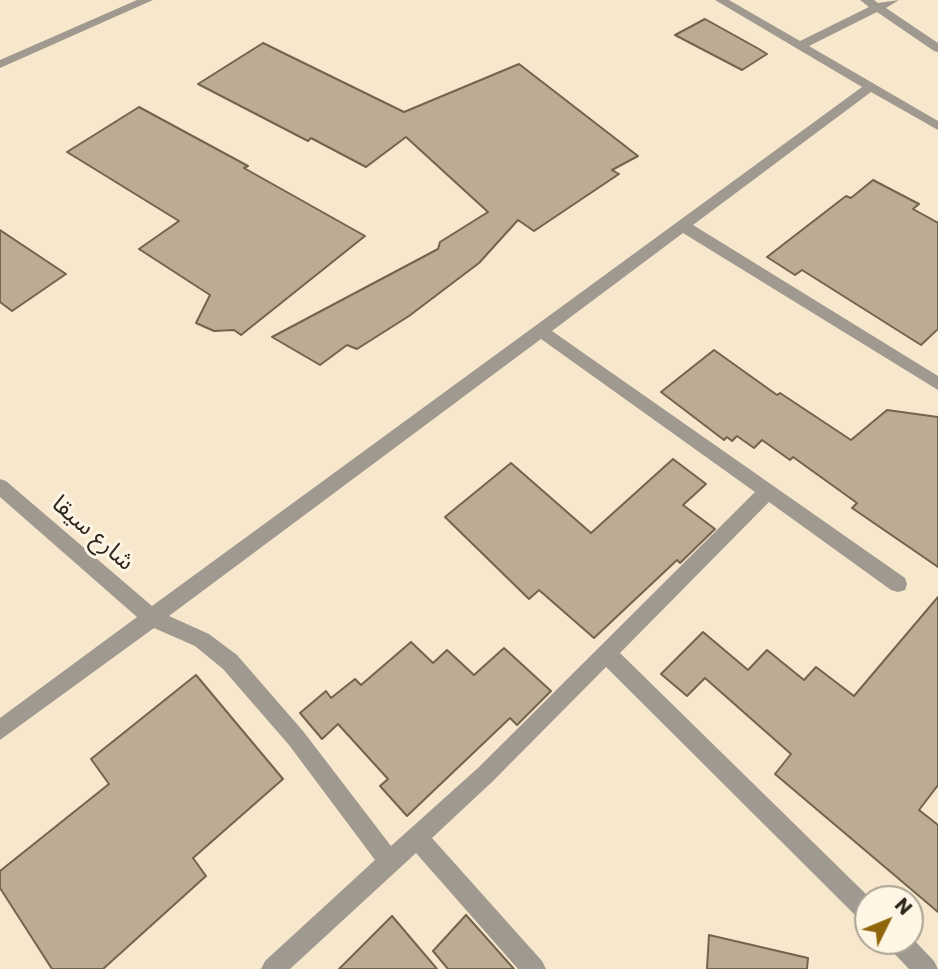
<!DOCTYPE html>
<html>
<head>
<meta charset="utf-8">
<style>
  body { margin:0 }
  #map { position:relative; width:938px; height:969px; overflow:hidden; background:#f7e7cc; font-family:Poppins,sans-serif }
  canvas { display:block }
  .north { position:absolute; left:854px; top:885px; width:70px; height:70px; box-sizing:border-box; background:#fff5e5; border:2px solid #aba395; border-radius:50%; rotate:47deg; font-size:19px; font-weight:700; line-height:28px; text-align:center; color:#2e281e }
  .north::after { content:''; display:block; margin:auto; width:24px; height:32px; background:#8f660b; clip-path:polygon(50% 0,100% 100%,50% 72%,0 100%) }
</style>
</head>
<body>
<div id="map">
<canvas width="938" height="969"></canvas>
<div class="north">N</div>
</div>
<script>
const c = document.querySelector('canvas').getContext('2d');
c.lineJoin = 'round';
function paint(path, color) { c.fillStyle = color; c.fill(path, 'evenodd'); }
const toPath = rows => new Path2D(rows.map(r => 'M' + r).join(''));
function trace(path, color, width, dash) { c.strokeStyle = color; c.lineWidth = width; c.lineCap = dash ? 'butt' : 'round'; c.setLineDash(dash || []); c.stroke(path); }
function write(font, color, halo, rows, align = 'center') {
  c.font = font + ' Poppins,"Noto Sans Arabic",sans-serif'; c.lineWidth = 6; c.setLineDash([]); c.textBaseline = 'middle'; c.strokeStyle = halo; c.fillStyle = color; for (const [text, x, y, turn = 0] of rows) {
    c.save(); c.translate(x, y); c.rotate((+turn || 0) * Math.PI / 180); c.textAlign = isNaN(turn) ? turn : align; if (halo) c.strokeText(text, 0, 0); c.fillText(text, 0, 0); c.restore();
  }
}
const building = toPath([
  [705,19,759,49,767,54,742,70,675,35,705,19],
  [263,43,404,112,519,64,638,156,612,170,619,174,534,231,518,220,479,263,409,316,357,349,347,345,320,365,272,337,438,249,440,242,488,212,406,137,366,167,311,138,308,141,198,84,263,43],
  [139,107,248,166,244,168,365,236,241,335,234,330,214,331,196,323,210,295,139,249,179,221,67,152,139,107],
  [873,180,919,204,913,209,938,223,938,329,921,345,802,270,795,275,767,257,846,196,851,198,873,180],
  [0,230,66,274,12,311,0,302,0,230],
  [714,350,777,395,780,393,851,440,887,410,938,417,938,567,852,508,857,503,793,457,790,460,762,440,754,448,737,436,732,441,727,437,724,440,661,392,714,350],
  [673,459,706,484,683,505,715,529,680,563,677,560,594,638,539,590,529,599,445,517,511,463,591,533,673,459],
  [938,597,938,785,919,810,938,825,938,912,775,774,791,754,705,678,687,696,661,674,703,632,748,670,767,650,804,680,816,667,854,696,938,597],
  [411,642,433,663,447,650,474,675,504,648,551,691,517,725,510,718,407,816,380,786,388,779,338,724,322,739,300,713,326,691,331,698,355,679,361,685,411,642],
  [196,675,283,779,193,858,206,876,103,969,52,969,0,888,0,871,109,784,91,759,196,675],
  [466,915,514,969,448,969,433,951,466,915],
  [392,916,437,969,339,969,392,916],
  [709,935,808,958,807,969,707,969,709,935]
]);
paint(building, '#bbac93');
trace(building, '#72644d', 2);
paint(toPath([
  [137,0,153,0,0,68,0,60,137,0],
  [715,0,729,0,800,41,869,7,860,0,874,0,878,3,899,0,886,8,938,43,938,52,934,51,877,12,809,46,938,121,938,130,871,92,693,225,938,376,938,390,683,233,552,331,905,578,907,584,905,590,898,592,891,590,769,502,620,653,871,899,868,899,868,923,860,920,606,667,493,781,432,838,542,961,546,969,518,969,416,853,290,969,261,969,265,961,375,860,289,745,223,669,195,646,154,628,0,740,0,718,137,617,0,497,0,479,6,481,152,606,862,87,715,0],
  [541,339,755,492,479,767,391,846,303,731,237,655,209,634,169,616,541,339],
  [910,936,934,961,938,969,909,969,890,949,886,941,910,941,910,936]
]), '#a0998f');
write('24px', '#2e281e', '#fff5e5', [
  ["شارع سيقا",92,534,41]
]);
</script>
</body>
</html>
